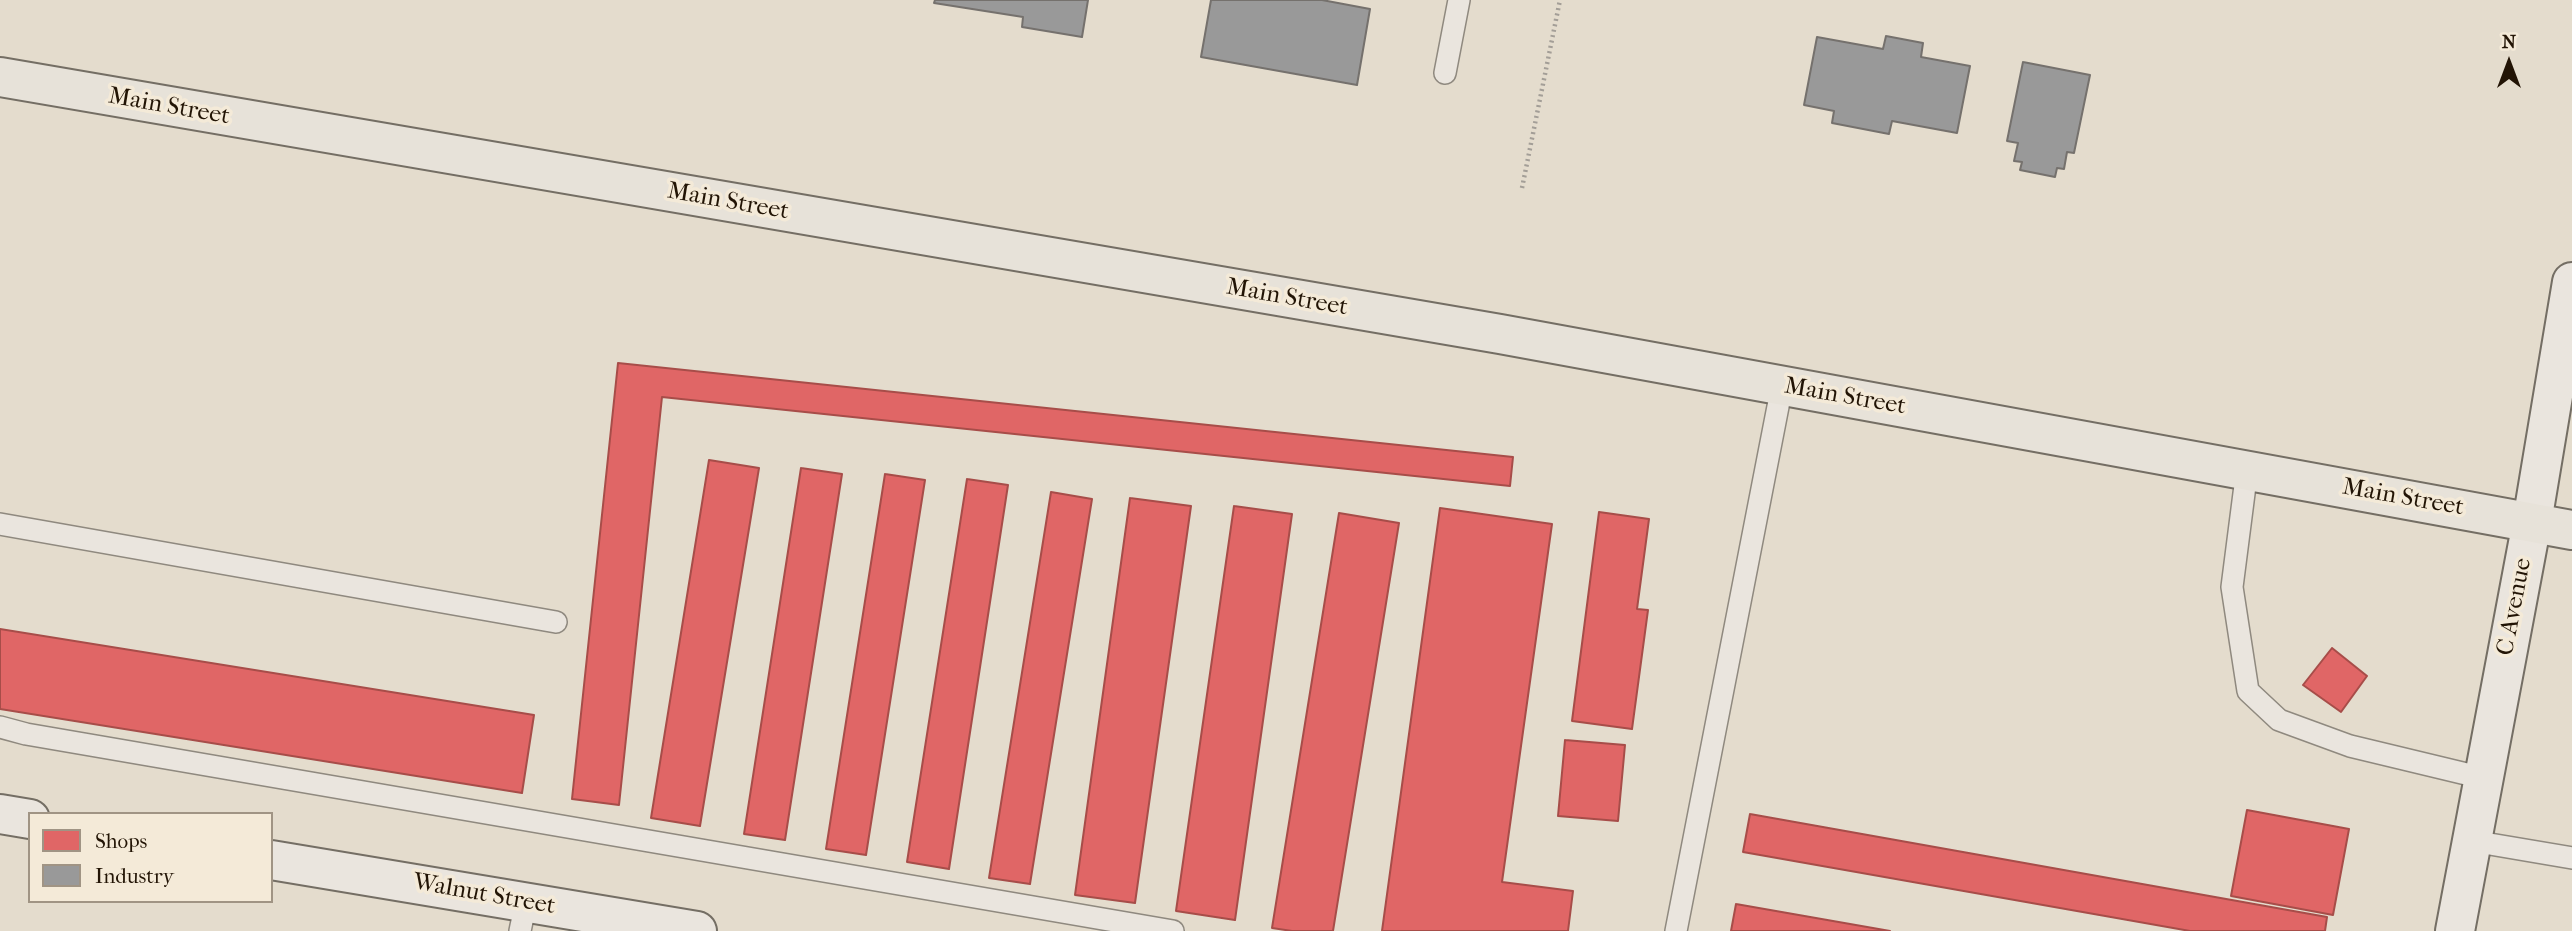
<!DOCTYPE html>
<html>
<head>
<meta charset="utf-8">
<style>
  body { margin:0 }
  #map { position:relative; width:2572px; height:931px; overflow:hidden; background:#e4dccd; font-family:"IM FELL French Canon",serif }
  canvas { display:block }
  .legend { position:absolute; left:28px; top:812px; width:245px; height:91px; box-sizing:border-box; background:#f4ead8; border:2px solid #a09484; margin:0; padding:9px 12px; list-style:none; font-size:21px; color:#221405 }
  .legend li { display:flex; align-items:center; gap:14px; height:35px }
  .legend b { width:35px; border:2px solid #a09484 }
  .north { position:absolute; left:2474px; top:28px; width:70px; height:70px; -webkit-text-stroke:5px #f4ead8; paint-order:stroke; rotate:0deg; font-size:19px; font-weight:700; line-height:28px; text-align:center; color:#221405 }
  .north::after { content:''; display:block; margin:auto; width:24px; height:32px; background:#221405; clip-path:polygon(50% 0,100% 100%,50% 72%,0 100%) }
</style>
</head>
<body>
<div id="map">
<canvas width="2572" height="931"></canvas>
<ul class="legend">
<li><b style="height:19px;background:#e06666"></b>Shops</li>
<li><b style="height:19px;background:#999"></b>Industry</li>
</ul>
<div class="north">N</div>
</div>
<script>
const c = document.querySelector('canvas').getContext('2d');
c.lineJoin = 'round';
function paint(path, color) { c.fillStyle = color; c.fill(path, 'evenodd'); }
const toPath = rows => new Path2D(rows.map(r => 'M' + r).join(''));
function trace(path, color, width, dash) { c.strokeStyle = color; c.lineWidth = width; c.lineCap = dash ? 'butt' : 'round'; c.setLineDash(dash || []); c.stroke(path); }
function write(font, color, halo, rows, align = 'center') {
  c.font = font + ' "IM FELL French Canon",serif'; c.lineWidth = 7; c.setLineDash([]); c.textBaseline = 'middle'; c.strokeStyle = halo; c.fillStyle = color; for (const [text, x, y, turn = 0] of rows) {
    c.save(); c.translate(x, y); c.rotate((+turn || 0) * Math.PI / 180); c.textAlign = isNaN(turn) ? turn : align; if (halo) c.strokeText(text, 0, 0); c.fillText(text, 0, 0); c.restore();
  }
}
const shops = toPath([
  [618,363,1513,457,1510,486,662,397,619,805,572,799,618,363],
  [709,460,759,468,700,826,651,818,709,460],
  [801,468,842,474,785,840,744,834,801,468],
  [885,474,925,480,866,855,826,849,885,474],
  [967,479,1008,485,949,869,907,862,967,479],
  [1051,492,1092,499,1030,884,989,878,1051,492],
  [1130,498,1191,506,1135,903,1075,895,1130,498],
  [1234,506,1292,514,1235,920,1176,911,1234,506],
  [1440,508,1552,524,1502,882,1573,891,1568,931,1382,931,1440,508],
  [1599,512,1649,519,1637,609,1648,610,1632,729,1572,721,1599,512],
  [1339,513,1399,523,1333,931,1292,931,1272,928,1339,513],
  [0,629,534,715,522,793,0,709,0,629],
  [2332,648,2367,676,2341,712,2303,685,2332,648],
  [1565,740,1625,745,1618,821,1558,816,1565,740],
  [2247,810,2349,829,2333,915,2231,896,2247,810],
  [1750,814,2327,917,2325,931,2190,931,1743,852,1750,814],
  [1736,904,1890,931,1731,931,1736,904]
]);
paint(shops, '#e06666');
trace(shops, '#a74d49', 2);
const industry = toPath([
  [935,0,1088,0,1082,37,1022,27,1023,17,934,3,935,0],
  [1211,0,1322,0,1370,9,1357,85,1201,57,1211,0],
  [1886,36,1923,43,1921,57,1970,66,1957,133,1892,121,1889,134,1832,123,1834,111,1804,105,1817,37,1883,49,1886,36],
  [2023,62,2090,75,2074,153,2067,152,2064,169,2057,168,2055,177,2020,170,2022,162,2014,161,2018,143,2007,141,2023,62]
]);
paint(industry, '#999');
trace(industry, '#75716d', 2);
const lane = toPath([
  [1445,73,1459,0],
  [2247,470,2232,587,2248,691,2279,720,2350,746,2483,778],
  [0,524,556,622],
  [0,727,26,734,1173,931],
  [2472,841,2572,858],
  [520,931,526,902],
  [1676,931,1782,386]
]);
const secondary = toPath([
  [0,814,30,819],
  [271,860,697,931],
  [2455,931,2532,522,2572,282]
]);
const primary = toPath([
  [0,77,1500,334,2572,530]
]);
trace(lane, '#8f897f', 24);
trace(secondary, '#746e64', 42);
trace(primary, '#746e64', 42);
trace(toPath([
  [1522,188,1560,0]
]), '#a39e97', 4.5, [2, 3.5]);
trace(lane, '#eae5de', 21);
trace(secondary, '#eae5de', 38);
trace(primary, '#e7e2d9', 38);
write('24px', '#221405', '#f4ead8', [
  ["Main Street",169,107,10],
  ["Main Street",728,202,10],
  ["Main Street",1287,298,10],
  ["Main Street",1845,397,10],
  ["Main Street",2403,498,10],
  ["C Avenue",2515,607,-79],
  ["Walnut Street",484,895,10]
]);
</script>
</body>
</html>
